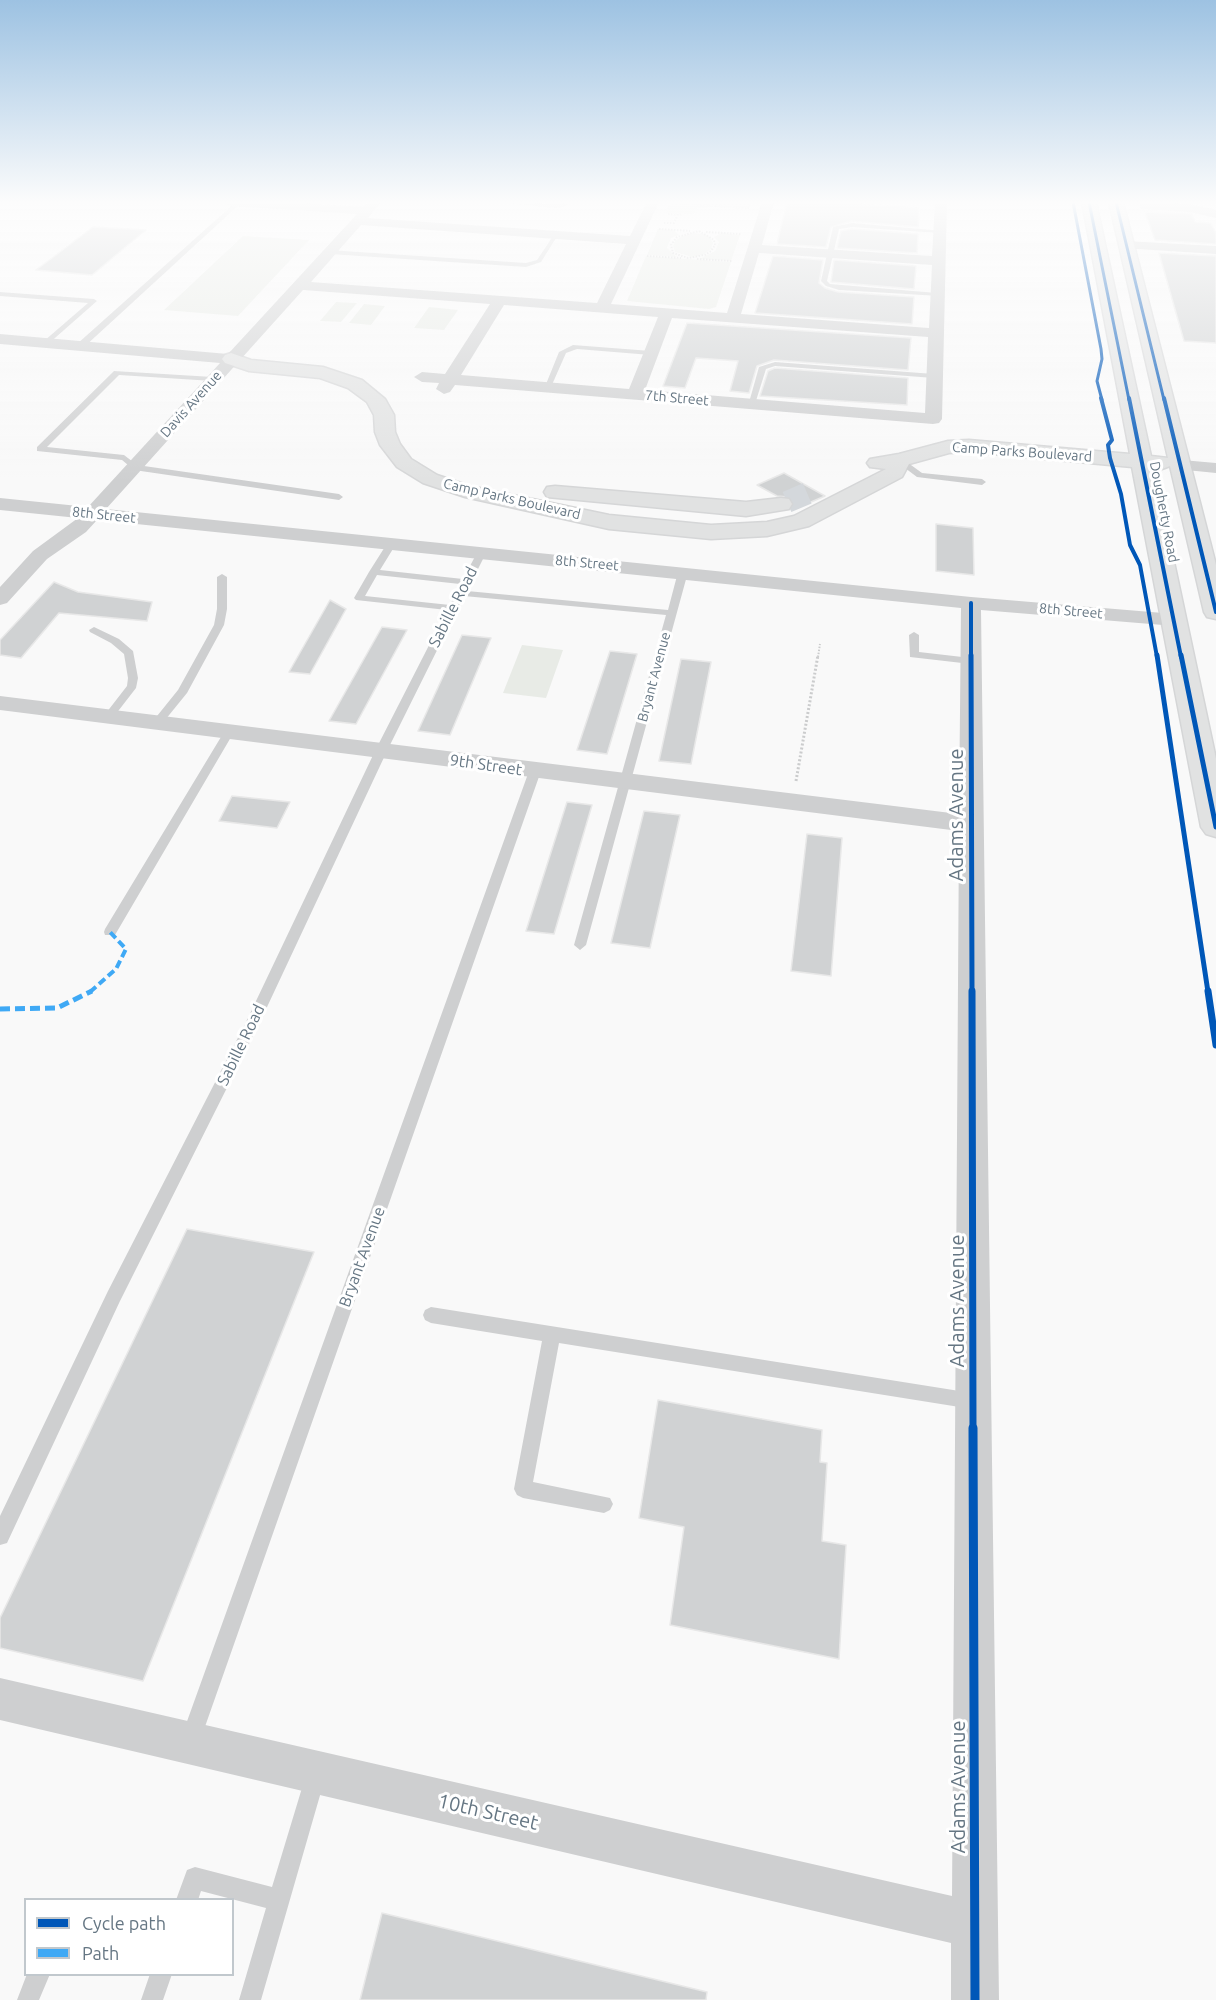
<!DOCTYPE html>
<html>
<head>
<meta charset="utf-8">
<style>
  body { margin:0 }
  #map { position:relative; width:1216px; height:2000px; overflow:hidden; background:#f9f9f9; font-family:Ubuntu,sans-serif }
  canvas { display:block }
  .legend { position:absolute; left:24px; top:1898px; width:210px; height:78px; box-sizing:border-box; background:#fff; border:2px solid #c1c8cd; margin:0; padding:8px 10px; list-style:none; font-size:18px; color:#657683 }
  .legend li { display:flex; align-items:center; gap:12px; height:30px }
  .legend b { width:30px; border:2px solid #c1c8cd }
</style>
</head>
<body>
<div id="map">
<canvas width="1216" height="2000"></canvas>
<ul class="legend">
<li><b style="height:8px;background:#0057b8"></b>Cycle path</li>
<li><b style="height:8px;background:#3fa9f5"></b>Path</li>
</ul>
</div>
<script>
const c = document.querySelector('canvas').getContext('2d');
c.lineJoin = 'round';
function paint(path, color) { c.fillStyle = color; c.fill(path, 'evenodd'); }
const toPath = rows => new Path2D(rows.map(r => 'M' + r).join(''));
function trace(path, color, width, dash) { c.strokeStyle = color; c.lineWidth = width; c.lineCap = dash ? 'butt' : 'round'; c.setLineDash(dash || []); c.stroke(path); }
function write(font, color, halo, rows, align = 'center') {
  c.font = font + ' Ubuntu,sans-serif'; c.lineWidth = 6; c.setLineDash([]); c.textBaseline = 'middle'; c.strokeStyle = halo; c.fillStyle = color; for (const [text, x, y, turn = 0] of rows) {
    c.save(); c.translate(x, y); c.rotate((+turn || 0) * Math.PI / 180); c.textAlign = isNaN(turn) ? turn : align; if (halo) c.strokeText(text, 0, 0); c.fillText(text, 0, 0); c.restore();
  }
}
paint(toPath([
  [671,202,751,202,749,208,708,205,707,208,697,208,694,214,666,213],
  [658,229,674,230,679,235,671,238,667,248,677,257,647,255],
  [693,233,704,234,710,237,713,243,711,249,703,255,692,257,675,252,673,246,675,241,682,236],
  [722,233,740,235,731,261,699,259,715,251,719,242,714,237],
  [243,236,309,240,238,316,164,310],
  [646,256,731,262,716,307,709,309,627,301],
  [336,302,357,303,341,322,320,321],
  [364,304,385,306,371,325,349,323],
  [429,307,458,310,444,330,414,328],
  [522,645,563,650,546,698,503,693]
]), '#e8ebe6');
const building = toPath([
  [787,202,859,202,859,204,919,208,918,227,852,221,831,227,826,247,777,244,787,202],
  [1145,212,1190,214,1192,215,1195,222,1211,223,1216,234,1216,244,1155,240,1145,212],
  [93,227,146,230,92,275,36,270,93,227],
  [852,229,918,234,917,253,837,248,841,231,852,229],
  [1159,253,1216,256,1216,343,1184,341,1159,253],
  [773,256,823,260,819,283,825,288,838,292,914,297,912,324,755,313,773,256],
  [834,260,916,266,914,289,831,282,834,260],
  [687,323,911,338,908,370,774,360,757,366,749,393,730,391,738,361,696,358,685,388,663,386,687,323],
  [775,368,908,378,907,405,760,396,768,371,775,368],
  [784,473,825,496,797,508,789,497,777,496,757,485,784,473],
  [936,524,973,528,974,575,936,571,936,524],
  [54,582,78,592,152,602,147,621,59,613,21,658,0,655,0,640,54,582],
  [330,600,346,609,310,674,289,672,330,600],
  [382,627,407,630,356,724,329,721,382,627],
  [462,635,491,638,450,735,418,731,462,635],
  [610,651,637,654,607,754,577,750,610,651],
  [681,659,711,662,691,764,659,761,681,659],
  [232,796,290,802,277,828,219,821,232,796],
  [567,802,592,805,554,934,526,931,567,802],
  [644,811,680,815,650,948,611,943,644,811],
  [807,834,842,838,831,976,791,971,807,834],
  [187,1229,314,1252,143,1681,0,1648,0,1618,187,1229],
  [658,1400,822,1430,820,1462,827,1463,822,1541,846,1545,839,1659,670,1625,684,1527,639,1518,658,1400],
  [382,1913,707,1992,706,2000,360,2000,382,1913]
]);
paint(building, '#d0d2d3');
trace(building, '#e8e8e8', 1.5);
trace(toPath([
  [787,502,815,490]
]), '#d4d8dc', 22, [22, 11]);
const secondary = toPath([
  [1082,202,1096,202,1151,456,1168,458,1109,202,1123,202,1216,565,1216,619,1207,617,1204,612,1170,466,1162,469,1154,468,1216,759,1216,837,1206,834,1201,827,1132,467,969,452,949,453,909,464,902,477,809,526,767,536,711,539,609,529,465,497,423,483,397,467,380,445,375,432,374,415,367,402,348,388,320,378,249,371,225,363,222,359,225,355,231,353,251,360,323,367,362,380,385,399,394,415,395,432,400,444,411,459,437,475,470,486,609,515,711,525,767,522,794,516,886,469,870,467,867,463,870,459,899,454,948,441,969,440,1130,454,1082,202],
  [555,486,746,502,781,498,789,499,792,504,789,509,746,516,547,497,544,492,547,487,555,486]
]);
trace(secondary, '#d5d6d7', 3);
trace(toPath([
  [670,203,749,208],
  [668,214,682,215],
  [664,223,674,223,678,214],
  [659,229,690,231],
  [699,231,714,240,715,245,711,251,705,255,688,258,673,253,671,245,677,237,699,231],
  [706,232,741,234],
  [647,256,681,258],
  [697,259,732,261],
  [818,657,820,644]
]), '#cbcccd', 2, [1.5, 1.5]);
trace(toPath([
  [796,781,818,655]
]), '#cbcccd', 3, [2, 2]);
paint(toPath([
  [236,202,241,203,83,348,77,348,77,344,236,202],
  [497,202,557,204,578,202,557,208,497,202],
  [852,223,943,231,940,233,852,227,839,229,827,281,830,284,937,293,939,296,839,290,826,286,821,281,833,227,852,223],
  [555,233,558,235,541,262,526,267,329,254,326,252,329,250,526,263,537,260,555,233],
  [0,292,94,299,97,301,47,345,44,345,44,341,88,303,0,296,0,292],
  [573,345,651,351,655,353,651,355,577,349,566,353,551,387,544,389,559,352,573,345],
  [775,362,934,374,938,376,934,378,775,366,766,369,755,404,748,406,759,367,775,362],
  [114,371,213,377,217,379,213,381,119,375,47,447,124,455,137,465,339,494,343,497,339,500,134,470,122,460,37,451,37,447,114,371],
  [900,457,922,473,982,479,986,482,982,485,917,477,897,462,897,458,900,457],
  [391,541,396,544,380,570,463,579,478,551,484,551,486,553,467,591,668,610,678,572,683,569,688,572,586,945,580,950,574,945,666,615,464,596,387,751,260,1022,120,1301,7,1543,0,1545,0,1516,108,1291,246,1022,375,751,447,610,356,600,354,598,369,572,388,542,391,541],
  [377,575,460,584,450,605,365,596,377,575],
  [222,574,227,577,227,609,224,625,187,693,161,725,153,725,153,721,178,690,214,625,217,609,217,577,222,574],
  [94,627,119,639,133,651,138,678,136,688,112,719,108,720,103,717,127,686,128,678,124,654,111,643,90,632,89,630,94,627],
  [914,632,919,635,919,652,971,658,976,661,971,664,910,657,909,635,914,632],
  [229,729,234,732,115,935,105,935,104,932,105,929,224,732,229,729],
  [535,767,541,771,201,1738,198,1745,191,1748,184,1745,181,1738,529,771,535,767],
  [431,1307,972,1393,978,1395,981,1401,978,1407,972,1409,559,1343,533,1482,610,1498,613,1504,610,1510,604,1513,523,1498,517,1495,514,1489,542,1341,431,1323,425,1320,423,1315,425,1310,431,1307],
  [315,1768,322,1771,325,1778,261,2000,239,2000,266,1908,201,1891,198,1900,176,1900,187,1870,195,1867,272,1887,305,1778,308,1771,315,1768],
  [27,1974,50,1974,39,2000,17,2000,27,1974],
  [150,1974,172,1974,163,2000,141,2000,150,1974]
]), '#cecfd0');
paint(toPath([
  [224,202,288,202,363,207,368,202,381,202,368,218,630,236,647,202,659,202,611,304,727,313,762,202,774,202,762,245,932,256,935,202,947,202,942,419,939,423,933,424,455,385,450,392,444,394,436,389,439,383,422,382,414,377,422,372,445,374,490,304,303,290,106,509,971,597,1175,614,1182,616,1186,620,1182,624,1175,626,981,610,999,2000,951,2000,951,1943,0,1720,0,1678,952,1896,959,831,0,710,0,696,959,814,961,608,97,520,86,532,47,559,7,603,0,605,0,587,33,551,78,518,0,510,0,498,88,507,220,363,0,344,0,334,228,354,357,214,230,206,224,202],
  [361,225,626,244,597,303,311,282,361,225],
  [759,253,932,265,929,328,741,314,759,253],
  [504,305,658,317,629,389,461,375,504,305],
  [672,318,928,337,925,413,645,390,672,318],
  [1146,202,1190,204,1216,210,1216,218,1190,212,1141,209,1140,206,1141,203,1146,202],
  [1126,241,1216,246,1216,254,1121,248,1119,245,1121,242,1126,241],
  [1182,460,1216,463,1216,473,1176,469,1173,465,1176,461,1182,460]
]), '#cecfd0');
paint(secondary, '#e1e2e2');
trace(toPath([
  [90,992,116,969,126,949,110,932]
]), '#3fa9f5', 4, [8, 4]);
trace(toPath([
  [0,1009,57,1008,92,991]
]), '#3fa9f5', 5, [10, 5]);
trace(toPath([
  [1073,202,1101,349,1102,359,1097,381,1102,400],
  [1089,202,1129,400],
  [1116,202,1164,400]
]), '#0057b8', 3);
trace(toPath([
  [1101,398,1112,440,1108,445,1110,458,1121,494,1130,545,1140,565,1157,657],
  [1129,398,1181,657],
  [1164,398,1216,612],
  [971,603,971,657]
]), '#0057b8', 4);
trace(toPath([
  [971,655,972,992],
  [1157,655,1208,992],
  [1181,655,1216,827]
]), '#0057b8', 5);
trace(toPath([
  [972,991,973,1430],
  [1208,991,1216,1045]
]), '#0057b8', 7);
trace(toPath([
  [973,1428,975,2000]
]), '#0057b8', 9);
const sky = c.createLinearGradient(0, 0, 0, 482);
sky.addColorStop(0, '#9dc2e2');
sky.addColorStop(0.42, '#fcfcfc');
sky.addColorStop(1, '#fcfcfc00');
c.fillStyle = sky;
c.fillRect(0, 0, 1216, 482);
write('14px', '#657683', '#fff', [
  ["7th Street",677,398,5],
  ["Davis Avenue",191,404,-48],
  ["Camp Parks Boulevard",1022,452,4],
  ["Camp Parks Boulevard",512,499,13],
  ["Dougherty Road",1164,512,79],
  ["8th Street",104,515,6],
  ["8th Street",587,563,5],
  ["8th Street",1071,611,5],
  ["Bryant Avenue",654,677,-75]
]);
write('16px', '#657683', '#fff', [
  ["Sabille Road",453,607,-63],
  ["9th Street",486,765,8],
  ["Sabille Road",241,1045,-64],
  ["Bryant Avenue",362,1257,-70]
]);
write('20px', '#657683', '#fff', [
  ["Adams Avenue",956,815,-90],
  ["Adams Avenue",957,1301,-90],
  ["Adams Avenue",958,1787,-90],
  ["10th Street",488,1812,13]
]);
</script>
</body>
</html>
